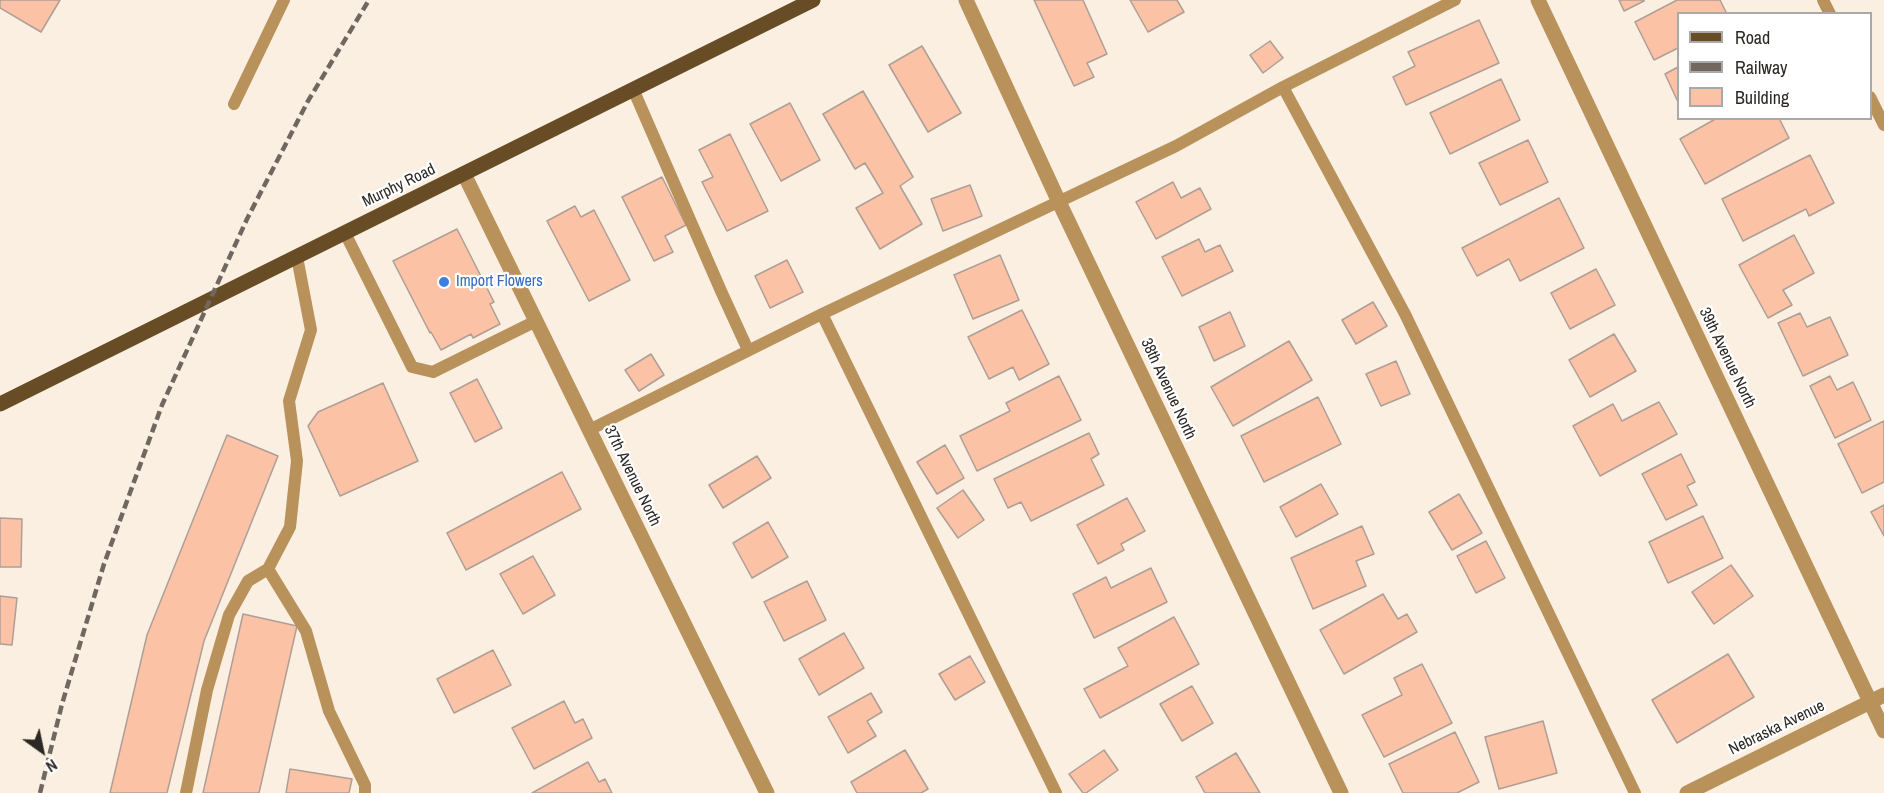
<!DOCTYPE html>
<html>
<head>
<meta charset="utf-8">
<style>
  body { margin:0 }
  #map { position:relative; width:1884px; height:793px; overflow:hidden; background:#fbefe1; font-family:"Archivo Narrow",sans-serif }
  canvas { display:block }
  .legend { position:absolute; left:1677px; top:12px; width:195px; height:108px; box-sizing:border-box; background:#fff; border:2px solid #aba9a7; margin:0; padding:8px 10px; list-style:none; font-size:18px; color:#2c2722 }
  .legend li { display:flex; align-items:center; gap:12px; height:30px }
  .legend b { width:30px; border:2px solid #aba9a7 }
  .north { position:absolute; left:12px; top:721px; width:60px; height:60px; -webkit-text-stroke:4px #fff; paint-order:stroke; rotate:147deg; font-size:16px; font-weight:700; line-height:24px; text-align:center; color:#2c2722 }
  .north::after { content:''; display:block; margin:auto; width:21px; height:27px; background:#2c2722; clip-path:polygon(50% 0,100% 100%,50% 72%,0 100%) }
</style>
</head>
<body>
<div id="map">
<canvas width="1884" height="793"></canvas>
<ul class="legend">
<li><b style="height:8px;background:#674c26"></b>Road</li>
<li><b style="height:8px;background:#706860"></b>Railway</li>
<li><b style="height:16px;background:#fcc2a5"></b>Building</li>
</ul>
<div class="north">N</div>
</div>
<script>
const c = document.querySelector('canvas').getContext('2d');
c.lineJoin = 'round';
function paint(path, color) { c.fillStyle = color; c.fill(path, 'evenodd'); }
const toPath = rows => new Path2D(rows.map(r => 'M' + r).join(''));
function trace(path, color, width, dash) { c.strokeStyle = color; c.lineWidth = width; c.lineCap = dash ? 'butt' : 'round'; c.setLineDash(dash || []); c.stroke(path); }
function write(font, color, halo, rows, align = 'center') {
  c.font = font + ' "Archivo Narrow",sans-serif'; c.lineWidth = 4.5; c.setLineDash([]); c.textBaseline = 'middle'; c.strokeStyle = halo; c.fillStyle = color; for (const [text, x, y, turn = 0] of rows) {
    c.save(); c.translate(x, y); c.rotate((+turn || 0) * Math.PI / 180); c.textAlign = isNaN(turn) ? turn : align; if (halo) c.strokeText(text, 0, 0); c.fillText(text, 0, 0); c.restore();
  }
}
const building = toPath([
  [0,0,60,0,41,32,0,8,0,0],
  [1034,0,1083,0,1107,54,1087,63,1094,77,1074,86,1034,0],
  [1130,0,1177,0,1184,12,1148,32,1130,0],
  [1619,0,1644,0,1644,1,1624,11,1619,0],
  [1677,0,1720,0,1727,14,1678,14,1678,48,1654,60,1635,22,1677,0],
  [1479,20,1499,63,1406,105,1393,77,1415,66,1408,52,1479,20],
  [1270,41,1283,58,1263,73,1250,55,1270,41],
  [922,46,961,113,928,132,889,65,922,46],
  [1678,67,1678,102,1665,74,1678,67],
  [1501,79,1520,120,1450,154,1430,113,1501,79],
  [863,91,913,177,900,186,922,224,880,249,856,208,883,193,865,163,855,169,823,114,863,91],
  [790,103,820,160,781,181,750,124,790,103],
  [1717,118,1779,118,1789,138,1705,184,1680,139,1717,118],
  [730,134,768,211,727,231,702,182,713,177,699,150,730,134],
  [1528,140,1548,182,1500,205,1479,163,1528,140],
  [1810,155,1834,203,1809,216,1806,209,1743,241,1722,199,1810,155],
  [662,177,686,225,665,236,673,252,654,261,622,197,662,177],
  [1173,182,1181,198,1200,188,1211,209,1156,239,1136,202,1173,182],
  [970,185,982,216,943,231,931,199,970,185],
  [1559,198,1584,248,1520,281,1509,259,1477,276,1462,248,1559,198],
  [575,206,581,217,594,210,630,280,589,301,547,221,575,206],
  [457,229,494,302,490,304,500,324,473,338,471,334,441,350,431,332,430,333,393,261,457,229],
  [1794,235,1814,273,1783,290,1792,305,1768,318,1739,265,1794,235],
  [1199,239,1205,252,1220,245,1233,271,1182,296,1162,257,1199,239],
  [1000,255,1019,300,973,319,954,275,1000,255],
  [787,260,803,292,770,308,755,276,787,260],
  [1596,269,1615,305,1570,329,1551,293,1596,269],
  [1373,302,1387,326,1356,344,1342,320,1373,302],
  [1022,310,1049,364,1019,380,1013,367,989,379,968,337,1022,310],
  [1230,312,1245,346,1214,361,1199,327,1230,312],
  [1800,313,1807,327,1830,317,1848,355,1803,376,1778,323,1800,313],
  [1614,334,1636,371,1590,397,1569,360,1614,334],
  [1289,341,1312,380,1233,426,1211,387,1289,341],
  [651,354,664,375,639,391,625,370,651,354],
  [1396,361,1410,394,1381,406,1366,374,1396,361],
  [1059,376,1081,420,977,471,960,436,1010,411,1006,403,1059,376],
  [1830,376,1837,390,1853,382,1871,420,1835,438,1810,386,1830,376],
  [477,379,502,428,475,442,450,393,477,379],
  [383,383,418,461,340,496,308,426,318,412,383,383],
  [1318,397,1341,444,1264,482,1241,436,1318,397],
  [1659,402,1677,434,1600,476,1573,426,1613,404,1622,421,1659,402],
  [1884,421,1884,482,1862,493,1838,444,1884,421],
  [1089,433,1099,454,1091,459,1104,485,1031,521,1021,502,1008,508,994,479,1089,433],
  [227,435,278,456,204,641,167,793,110,793,147,635,227,435],
  [945,445,964,478,937,494,917,462,945,445],
  [1681,454,1695,482,1687,486,1697,505,1666,520,1642,474,1681,454],
  [757,456,771,478,723,508,709,485,757,456],
  [562,472,581,509,466,570,447,533,562,472],
  [1321,484,1338,514,1296,537,1280,507,1321,484],
  [963,490,984,520,958,538,937,508,963,490],
  [1459,494,1482,533,1452,550,1429,512,1459,494],
  [1127,498,1145,531,1121,544,1124,550,1098,564,1077,525,1127,498],
  [1884,505,1884,536,1871,512,1884,505],
  [1703,516,1723,558,1668,583,1649,542,1703,516],
  [0,518,22,519,21,567,0,567,0,518],
  [768,522,788,557,752,578,733,543,768,522],
  [1362,526,1374,554,1356,561,1366,586,1313,609,1291,558,1362,526],
  [1486,541,1505,578,1476,593,1457,556,1486,541],
  [533,556,555,595,523,614,500,574,533,556],
  [1731,565,1753,596,1714,624,1692,592,1731,565],
  [1151,568,1167,602,1094,638,1073,594,1106,577,1111,588,1151,568],
  [807,581,826,620,784,641,764,602,807,581],
  [1383,594,1398,619,1407,614,1417,632,1344,674,1320,630,1383,594],
  [0,596,17,598,12,645,0,644,0,596],
  [243,614,297,626,259,793,203,793,243,614],
  [1174,617,1199,664,1100,718,1084,689,1128,666,1118,648,1174,617],
  [844,633,864,668,819,695,799,659,844,633],
  [493,650,511,685,454,713,437,679,493,650],
  [1728,654,1754,697,1677,743,1652,700,1728,654],
  [970,656,985,682,955,700,939,674,970,656],
  [1422,664,1452,723,1384,757,1362,715,1402,695,1394,678,1422,664],
  [1192,686,1213,723,1182,741,1160,704,1192,686],
  [871,693,882,712,867,721,876,736,848,753,828,717,871,693],
  [564,701,575,723,583,719,592,738,534,769,512,728,564,701],
  [1543,721,1557,773,1499,789,1485,737,1543,721],
  [1455,732,1479,782,1457,793,1403,793,1389,764,1455,732],
  [905,750,928,789,921,793,857,793,851,782,905,750],
  [1104,750,1118,770,1086,793,1083,793,1069,774,1104,750],
  [1236,753,1260,793,1205,793,1196,777,1236,753],
  [588,762,599,782,605,779,612,793,532,793,588,762],
  [290,769,352,779,349,793,286,793,290,769]
]);
paint(building, '#fcc2a5');
trace(building, '#ae9e96', 1.5);
trace(toPath([
  [1823,0,1830,14],
  [1283,87,1405,314,1635,793],
  [633,89,721,291,748,350],
  [1870,97,1884,125],
  [234,104,284,0],
  [345,233,412,367,433,372,536,321],
  [822,314,1056,793],
  [589,430,822,314,1176,146,1283,87,1455,0],
  [268,569,306,631,329,711,365,785,365,793],
  [186,793,207,690,229,615,248,581,268,569,290,527,297,461,289,401,311,330,297,257]
]), '#b8915b', 12);
trace(toPath([
  [966,0,1059,202,1341,793],
  [1538,0,1884,731],
  [464,174,767,793],
  [1687,793,1884,695]
]), '#b8915b', 15);
trace(toPath([
  [0,404,813,0]
]), '#674c26', 15);
trace(toPath([
  [40,793,62,704,104,564,162,405,247,219,308,101,369,0]
]), '#706860', 4.5, [9, 4.5]);
for (const [x, y, r, color] of [
  [444,282,6,"#3f7fe0"]
]) { const dot = new Path2D(); dot.arc(x, y, r, 0, 2 * Math.PI); c.fillStyle = color; c.fill(dot); trace(dot, '#fff', 2); }
write('16px', '#2c2722', '#fff', [
  ["Murphy Road",399,186,-26],
  ["39th Avenue North",1727,358,64],
  ["38th Avenue North",1168,389,65],
  ["37th Avenue North",632,476,64],
  ["Nebraska Avenue",1777,728,-26]
]);
write('16px', '#366cbe', '#fff', [
  ["Import Flowers",456,282]
], 'left');
</script>
</body>
</html>
